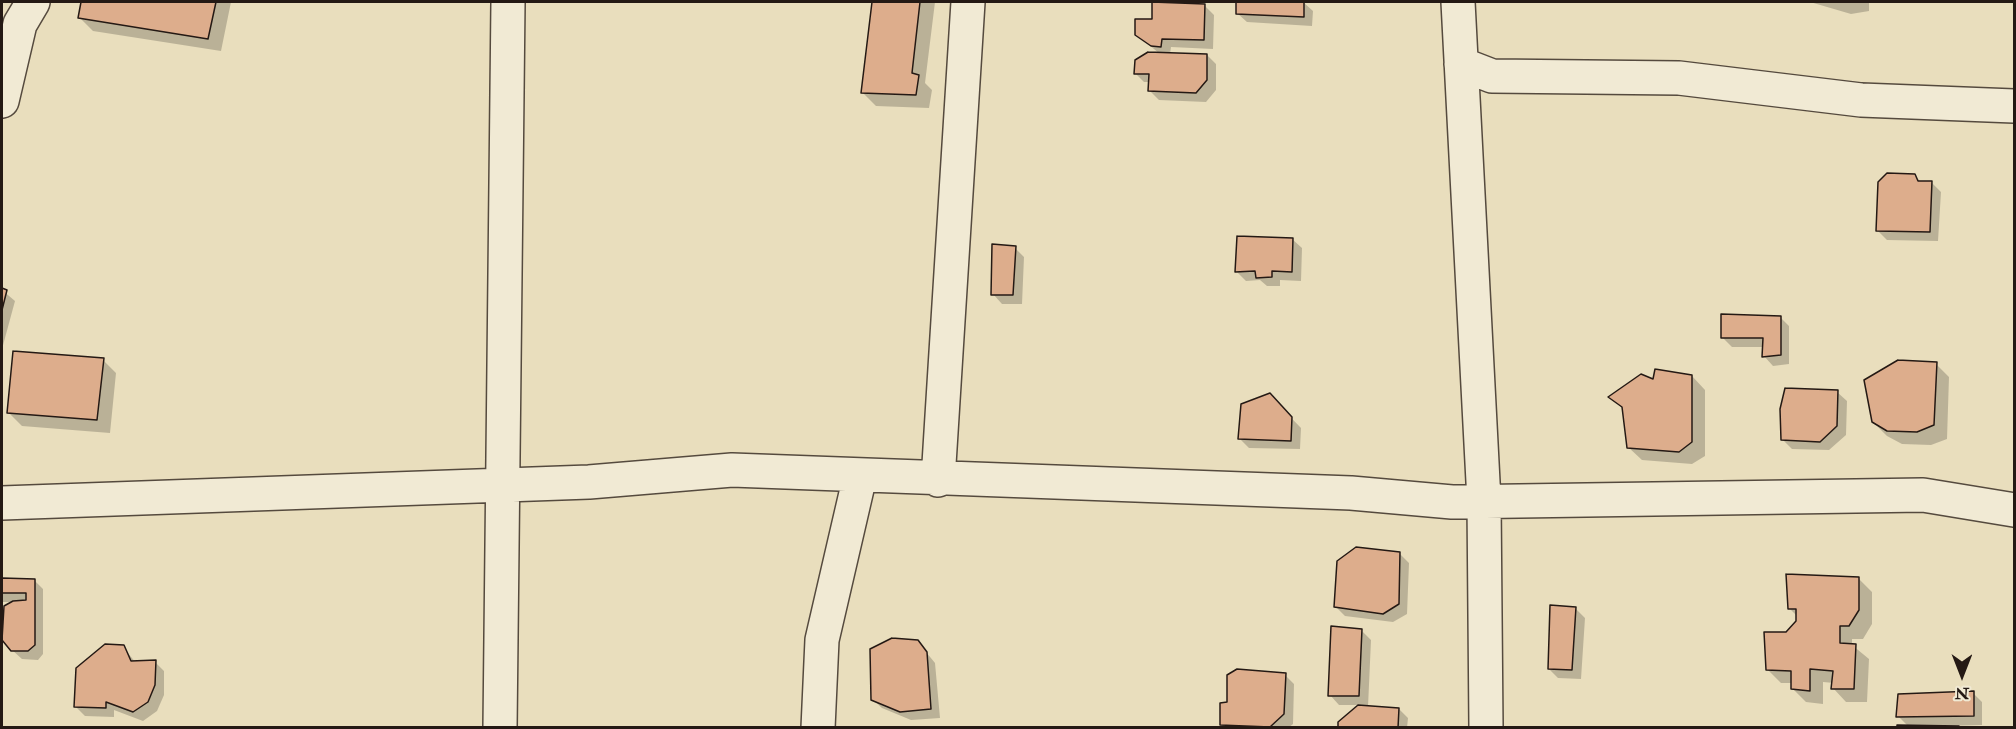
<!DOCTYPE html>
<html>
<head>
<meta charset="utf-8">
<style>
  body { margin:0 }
  #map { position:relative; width:2016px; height:729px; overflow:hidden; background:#e9debd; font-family:"IM FELL Double Pica",serif }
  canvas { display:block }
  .frame { position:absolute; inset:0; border:3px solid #241914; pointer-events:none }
  .north { position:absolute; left:1932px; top:645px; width:60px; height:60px; -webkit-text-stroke:4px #f1ead4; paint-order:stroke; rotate:180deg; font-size:16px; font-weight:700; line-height:24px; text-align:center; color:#241914 }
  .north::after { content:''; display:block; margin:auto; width:21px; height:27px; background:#241914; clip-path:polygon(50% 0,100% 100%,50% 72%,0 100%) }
</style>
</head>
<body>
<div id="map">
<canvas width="2016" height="729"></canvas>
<div class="frame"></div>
<div class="north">N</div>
</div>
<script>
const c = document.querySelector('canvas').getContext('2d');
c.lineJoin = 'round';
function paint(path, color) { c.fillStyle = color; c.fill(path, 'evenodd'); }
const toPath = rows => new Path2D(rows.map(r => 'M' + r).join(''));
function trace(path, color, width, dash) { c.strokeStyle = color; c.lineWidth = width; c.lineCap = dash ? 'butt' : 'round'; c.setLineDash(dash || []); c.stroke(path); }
paint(toPath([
  [82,2,231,2,221,51,93,31,79,17],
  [873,2,935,2,925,83,932,90,929,108,876,106,862,92],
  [1238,2,1303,2,1313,11,1312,26,1247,22,1237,13],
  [1810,2,1869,2,1869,11,1851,14],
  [1204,5,1214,15,1213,49,1171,47,1170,54,1207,55,1216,64,1216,90,1206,102,1159,100,1150,91,1150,82,1144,82,1135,73,1160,54,1136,34,1153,21],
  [1914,175,1922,183,1932,183,1941,192,1938,241,1887,240,1877,230],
  [1292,239,1302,248,1301,281,1280,280,1280,286,1267,286,1260,280,1246,281,1237,272],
  [1015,248,1024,257,1022,304,1002,304,993,294],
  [2,290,15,301,2,349],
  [1780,317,1789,326,1789,364,1773,366,1764,356,1764,347,1732,347,1723,338],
  [103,360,116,373,110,433,22,426,9,413],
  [1936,364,1949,377,1947,439,1931,445,1902,444,1887,436,1873,422],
  [1692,376,1705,390,1705,456,1692,464,1642,460,1628,447,1624,410,1611,397,1654,381],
  [1837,392,1847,401,1846,435,1829,450,1792,449,1782,439],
  [1269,395,1301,428,1300,449,1249,448,1239,438],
  [1400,554,1409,563,1407,614,1393,622,1345,616,1336,607],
  [1859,579,1872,592,1872,624,1863,639,1852,639,1852,645,1869,659,1867,702,1846,702,1833,688,1834,683,1823,682,1823,704,1806,702,1793,689,1793,683,1781,683,1768,670,1787,634,1797,622,1797,616,1789,608],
  [2,580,34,580,43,589,43,654,38,660,22,659,12,650,14,602,2,602],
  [1576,609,1585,618,1581,679,1558,678,1549,669],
  [1362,631,1371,640,1368,707,1399,709,1408,718,1407,728,1339,728,1339,722,1360,705,1339,705,1330,695],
  [917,641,935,663,940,718,911,720,882,708,872,699],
  [123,647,136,663,155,662,164,671,164,695,157,711,143,721,114,710,114,717,85,716,75,706],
  [1285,675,1294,684,1293,724,1288,728,1224,728,1222,725,1228,703],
  [1973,693,1982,702,1982,725,1909,727,1898,716]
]), '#0003');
const building = toPath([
  [81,2,216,2,208,39,78,18,81,2],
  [872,2,920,2,912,73,919,75,916,95,861,93,872,2],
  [1152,2,1205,4,1204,40,1162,39,1161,47,1151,46,1135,35,1135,19,1152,19,1152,2],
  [1236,2,1304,2,1304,17,1236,14,1236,2],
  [1148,52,1207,54,1207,80,1196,93,1148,91,1149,74,1134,74,1135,60,1148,52],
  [1887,173,1915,174,1918,181,1932,181,1930,232,1876,231,1878,182,1887,173],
  [1237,236,1293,238,1292,272,1272,271,1272,277,1256,278,1255,271,1235,272,1237,236],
  [992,244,1016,246,1013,295,991,295,992,244],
  [2,288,7,290,2,310,2,288],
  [1721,314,1781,316,1781,355,1762,357,1763,338,1721,338,1721,314],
  [13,351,104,358,97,420,7,413,13,351],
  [1898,360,1937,362,1934,425,1917,432,1887,431,1872,422,1864,380,1898,360],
  [1655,369,1692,375,1692,442,1679,452,1627,448,1622,407,1608,397,1641,374,1653,379,1655,369],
  [1785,388,1838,390,1837,426,1820,442,1781,440,1780,409,1785,388],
  [1270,393,1292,417,1291,441,1238,439,1241,404,1270,393],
  [1356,547,1400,552,1399,604,1383,614,1334,607,1337,561,1356,547],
  [1786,574,1859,577,1859,610,1849,626,1840,626,1840,643,1856,644,1854,689,1831,689,1833,671,1810,669,1810,691,1791,689,1791,671,1766,670,1764,632,1786,632,1796,621,1796,609,1788,609,1786,574],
  [2,578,35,579,35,645,28,651,11,651,2,640,4,606,13,601,26,600,26,593,2,593,2,578],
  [1550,605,1576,607,1572,670,1548,669,1550,605],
  [1331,626,1362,629,1359,696,1328,696,1331,626],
  [892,638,918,640,927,652,931,709,900,712,871,700,870,649,892,638],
  [105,644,124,645,131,661,156,660,155,685,148,702,133,712,106,702,106,708,74,707,76,668,105,644],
  [1237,669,1286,673,1284,714,1270,727,1220,725,1220,703,1227,702,1227,675,1237,669],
  [1974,691,1974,716,1896,717,1898,694,1974,691],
  [1358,705,1399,708,1398,728,1338,728,1338,722,1358,705],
  [1897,725,1959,726,1959,728,1897,728,1897,725]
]);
paint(building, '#ddad8c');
trace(building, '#241914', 1.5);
const minor = toPath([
  [1458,2,1484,501,1486,728],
  [1461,64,1492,76,1679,78,1861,100,2014,106],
  [2,101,20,24,33,2],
  [938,480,968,2],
  [2,503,589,482,732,470,1351,493,1452,502,1923,495,2014,510],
  [500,728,508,2],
  [818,728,822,640,860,476]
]);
trace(minor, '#554a3e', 36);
trace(minor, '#f1ead4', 33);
</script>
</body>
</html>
